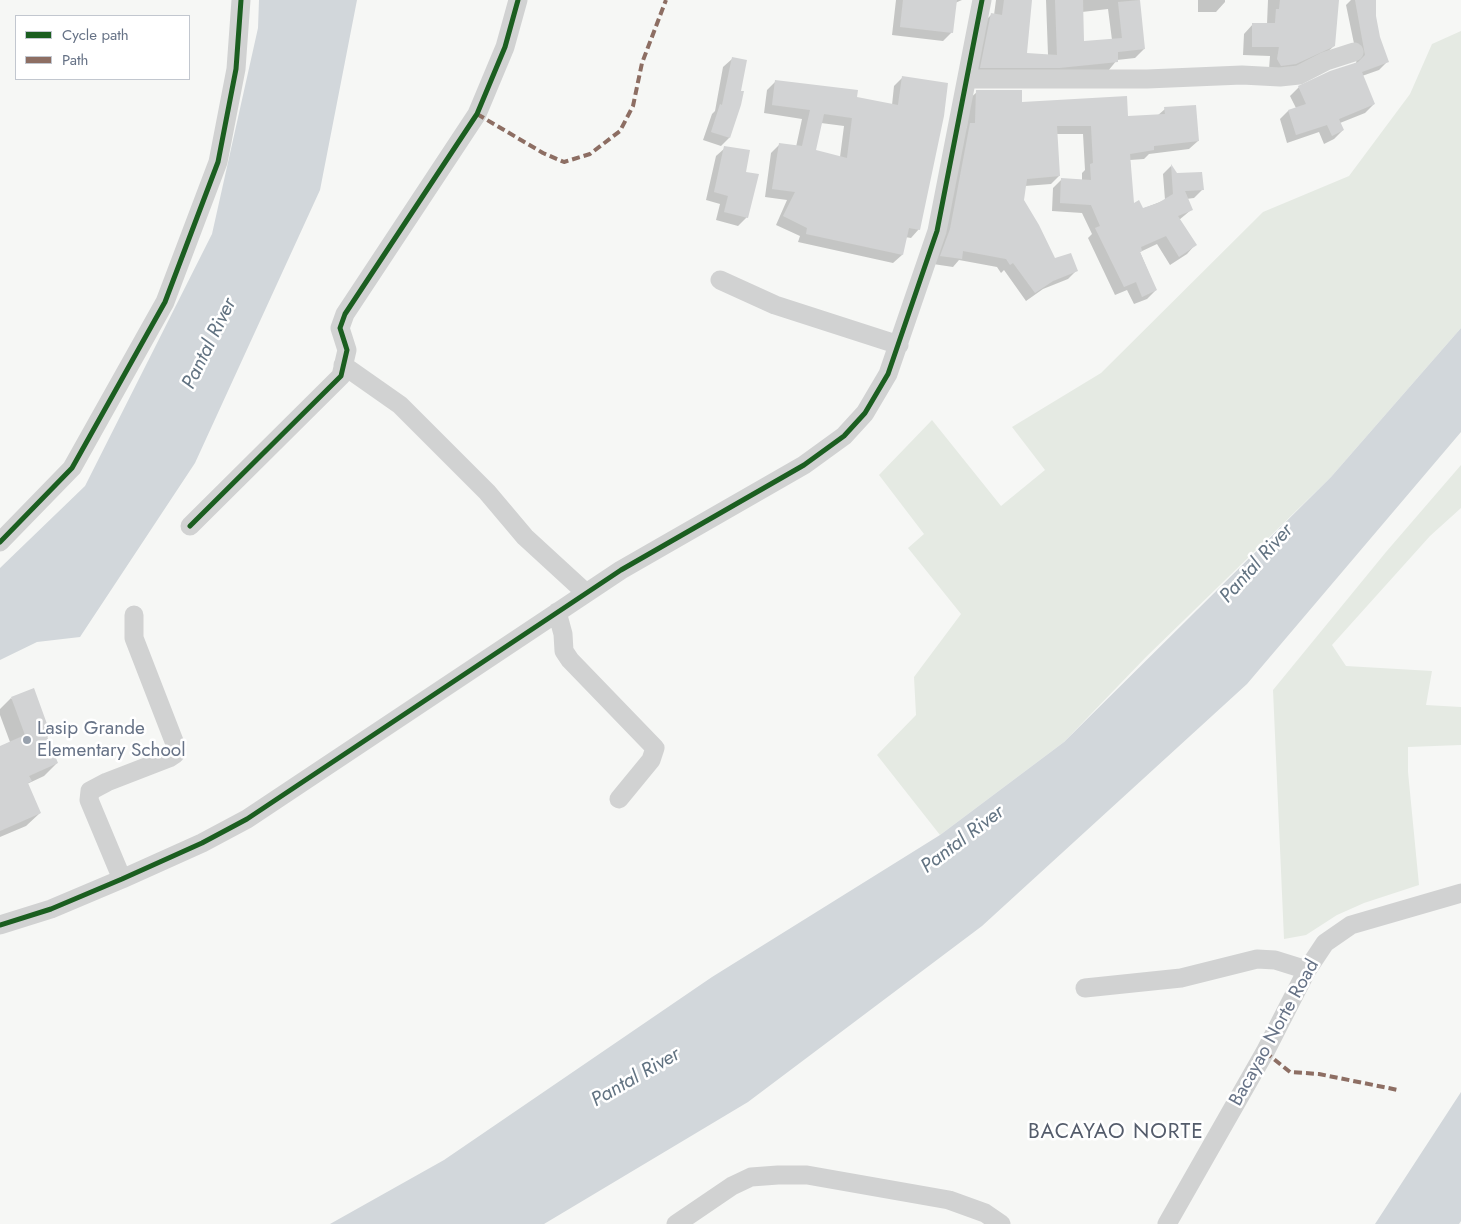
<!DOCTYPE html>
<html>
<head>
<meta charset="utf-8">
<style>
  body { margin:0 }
  #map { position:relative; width:1461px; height:1224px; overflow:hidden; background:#f6f7f5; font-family:Jost,sans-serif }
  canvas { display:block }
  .legend { position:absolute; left:15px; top:15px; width:175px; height:65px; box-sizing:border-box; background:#fff; border:1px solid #c2c7cf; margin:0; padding:6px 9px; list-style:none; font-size:15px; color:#667286 }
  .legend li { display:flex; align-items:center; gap:10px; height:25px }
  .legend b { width:25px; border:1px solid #c2c7cf }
</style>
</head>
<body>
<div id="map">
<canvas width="1461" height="1224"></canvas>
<ul class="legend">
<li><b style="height:6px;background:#1b5e20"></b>Cycle path</li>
<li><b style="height:6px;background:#8d6e63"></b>Path</li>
</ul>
</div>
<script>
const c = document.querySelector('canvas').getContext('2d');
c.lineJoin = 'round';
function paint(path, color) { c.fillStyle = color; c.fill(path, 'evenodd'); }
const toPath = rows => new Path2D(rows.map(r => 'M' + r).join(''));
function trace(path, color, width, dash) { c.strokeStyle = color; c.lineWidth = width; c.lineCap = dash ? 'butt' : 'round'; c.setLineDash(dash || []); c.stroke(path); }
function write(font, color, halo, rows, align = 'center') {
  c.font = font + ' Jost,sans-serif'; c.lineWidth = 5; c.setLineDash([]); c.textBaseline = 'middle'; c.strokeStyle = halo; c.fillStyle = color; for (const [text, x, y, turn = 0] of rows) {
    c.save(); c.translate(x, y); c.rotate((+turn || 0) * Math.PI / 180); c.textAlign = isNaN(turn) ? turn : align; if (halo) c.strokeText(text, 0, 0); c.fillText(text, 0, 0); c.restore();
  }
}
paint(toPath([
  [1461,31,1461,328,1331,477,1146,657,1064,742,940,835,877,755,916,715,914,677,961,614,908,548,924,534,879,475,932,420,1001,506,1045,470,1012,427,1101,373,1263,212,1349,176,1410,94,1432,44],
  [1461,465,1461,508,1430,536,1332,645,1346,666,1432,671,1426,705,1461,707,1461,745,1408,747,1408,772,1419,885,1364,903,1337,915,1306,935,1284,939,1273,690,1386,552]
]), '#e5eae3');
paint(toPath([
  [259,0,357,0,320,190,195,463,80,637,37,642,0,660,0,568,85,486,212,234,258,28],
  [1461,328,1461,432,1247,684,982,926,748,1102,544,1224,330,1224,444,1160,712,977,940,835,1064,742,1331,477],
  [1461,1092,1461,1221,1459,1224,1375,1224]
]), '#d2d7db');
paint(toPath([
  [896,0,962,0,955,3,952,32,943,41,892,35],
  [996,0,1031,0,1025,54,1048,55,1046,0,1139,0,1144,49,1135,58,1117,60,1108,71,972,77,982,24,991,15,994,15],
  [1108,9,1112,40,1083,43,1082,12],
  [1198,0,1225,0,1225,2,1216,12,1198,12],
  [1268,0,1338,0,1334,46,1324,55,1285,73,1269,69,1270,56,1243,55,1244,34,1253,24,1267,24],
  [1351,0,1375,0,1375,16,1378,38,1387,62,1379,70,1362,76,1374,104,1365,113,1340,123,1343,130,1334,139,1324,144,1319,132,1287,143,1280,119,1288,111,1296,108,1290,96,1299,87,1356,63,1357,58,1346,5],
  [732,59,729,138,721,146,703,140,712,114,715,111,723,67],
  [902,78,919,229,911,238,905,237,902,255,893,263,798,242,800,236,776,225,787,200,765,197,771,153,779,145,796,147,802,119,764,113,767,90,776,81,892,105,894,86],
  [821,123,844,126,840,157,815,151],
  [977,92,1020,104,1127,118,1157,116,1165,109,1198,141,1189,149,1149,154,1144,159,1130,160,1133,205,1142,209,1165,200,1163,174,1171,166,1176,174,1202,190,1194,198,1186,199,1191,210,1179,220,1195,245,1187,254,1170,265,1157,244,1140,252,1156,290,1147,299,1134,304,1127,290,1115,295,1088,238,1092,234,1082,213,1052,211,1053,188,1062,179,1082,180,1082,173,1085,170,1083,134,1056,134,1059,176,1051,184,1025,186,1022,201,1054,260,1076,271,1068,279,1043,289,1026,301,1004,270,1001,273,997,267,959,260,953,267,933,264,961,133,967,127,968,100],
  [725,148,745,173,747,217,738,226,716,220,720,204,706,200,716,156],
  [11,698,49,735,46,738,57,763,44,776,27,784,40,813,26,826,0,837,0,747,10,742,0,715,0,709]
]), '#0003');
paint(toPath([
  [903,0,957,0,953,33,900,27],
  [1004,0,1032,0,1027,53,1057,55,1055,0,1083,0,1084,41,1122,38,1118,2,1140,0,1145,49,1118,52,1118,62,1059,68,980,68,991,13,1002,15],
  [1280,0,1339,0,1335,46,1296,64,1281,66,1277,59,1279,47,1252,47,1252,23,1275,23,1276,9,1279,9],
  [1355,0,1376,0,1376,16,1380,37,1389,62,1362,72,1375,104,1339,119,1344,130,1332,136,1327,125,1296,135,1288,110,1306,104,1298,86,1330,71,1358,62,1365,55],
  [732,57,747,60,741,91,744,91,741,105,730,138,711,132,720,104,722,105],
  [902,76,948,83,944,116,920,230,909,228,903,255,806,234,807,228,783,216,795,192,772,189,779,143,802,146,810,110,772,105,775,80,858,90,857,97,898,105],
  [824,114,852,118,847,158,816,150],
  [976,90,1022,90,1022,102,1127,96,1128,116,1165,114,1164,107,1196,105,1199,141,1154,146,1154,150,1130,154,1134,203,1139,200,1143,208,1158,203,1173,194,1171,164,1177,173,1202,172,1204,190,1185,191,1193,210,1178,216,1197,245,1179,257,1166,236,1141,247,1142,251,1140,252,1157,290,1142,297,1136,282,1124,287,1095,228,1100,226,1091,205,1060,203,1061,178,1091,180,1090,164,1093,163,1091,126,1057,126,1060,176,1027,179,1024,200,1039,225,1055,258,1071,253,1078,271,1053,281,1035,293,1013,263,1010,265,1006,259,963,251,962,259,940,256,950,229,970,123,975,123],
  [724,146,750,150,746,172,759,174,748,218,724,212,728,196,714,192],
  [34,688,51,735,47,736,58,763,29,776,32,781,28,783,41,813,0,831,0,746,25,735,11,697]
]), '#d2d3d4');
trace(toPath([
  [968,79,1147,79,1242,75,1280,77,1299,75,1326,61,1354,52],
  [720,280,775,305,899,345],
  [343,365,400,405,487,492,525,537,586,593],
  [190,526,341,376,347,350,340,328,345,314,477,114,505,47,518,0],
  [0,542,72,468,165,302,218,162,236,69,241,0],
  [557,612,563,634,564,651,570,660,655,748,651,760,619,799],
  [122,879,89,800,90,791,107,782,169,758,175,754,177,749,134,638,134,615],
  [0,925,51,909,122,879,202,843,247,819,621,570,804,465,844,436,865,413,888,374,937,231,982,0],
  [1085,988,1181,978,1257,959,1275,960,1307,970],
  [676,1224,732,1186,751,1177,778,1175,807,1175,949,1200,985,1213,1001,1224],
  [1167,1224,1265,1052,1307,970,1325,943,1351,925,1461,893]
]), '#d1d2d2', 19);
trace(toPath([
  [477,114,543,153,564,162,590,154,620,131,633,106,642,63,666,0],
  [1265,1052,1290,1072,1319,1074,1398,1090]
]), '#8d6e63', 4, [8, 4]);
trace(toPath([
  [190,526,341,376,347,350,340,328,345,314,477,114,505,47,518,0],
  [0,542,72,468,165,302,218,162,236,69,241,0],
  [0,925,51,909,122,879,202,843,247,819,621,570,804,465,844,436,865,413,888,374,937,231,982,0]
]), '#1b5e20', 5);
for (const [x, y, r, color] of [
  [27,740,5,"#98a1ad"]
]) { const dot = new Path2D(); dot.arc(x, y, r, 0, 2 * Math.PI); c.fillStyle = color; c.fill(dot); trace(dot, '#fff', 2); }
write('19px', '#667286', '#fff', [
  ["Lasip Grande",37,729],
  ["Elementary School",37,751]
], 'left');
write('19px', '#667286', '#fff', [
  ["Bacayao Norte Road",1275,1033,-61]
]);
write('italic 20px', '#627382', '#fff', [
  ["Pantal River",210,344,-64],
  ["Pantal River",1257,564,-48],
  ["Pantal River",963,840,-37],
  ["Pantal River",636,1078,-30]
]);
c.letterSpacing = '1px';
write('21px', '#545c6b', '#fff', [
  ["BACAYAO NORTE",1116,1133]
]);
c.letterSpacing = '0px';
</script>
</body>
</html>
